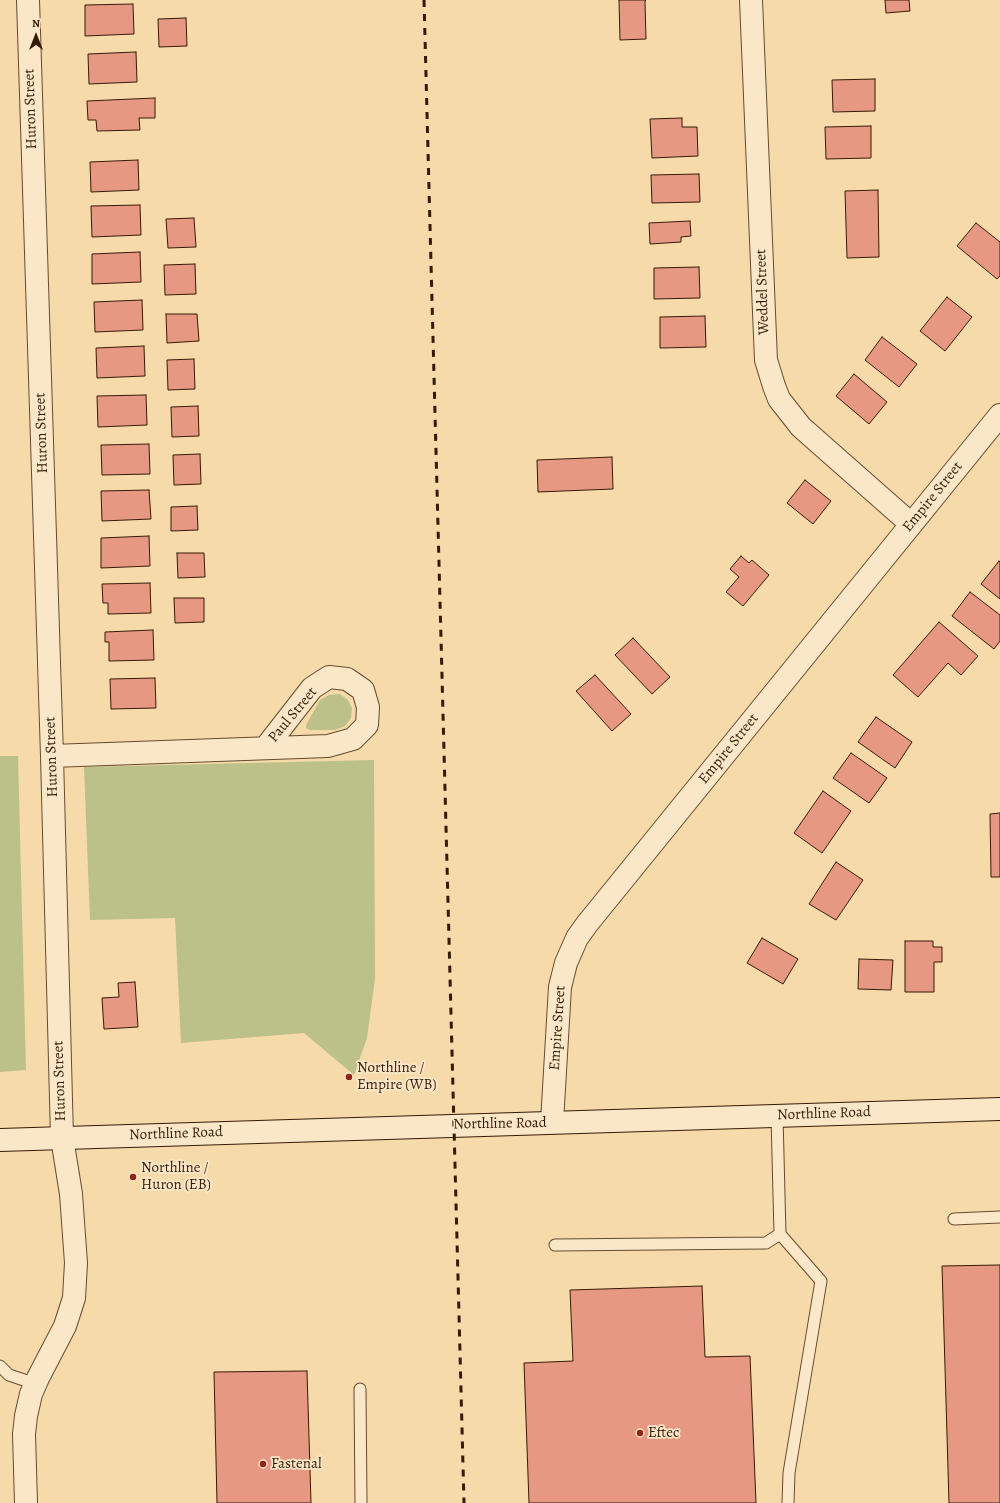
<!DOCTYPE html>
<html>
<head>
<meta charset="utf-8">
<style>
  body { margin:0 }
  #map { position:relative; width:1000px; height:1503px; overflow:hidden; background:#f6daaa; font-family:Alegreya,serif }
  canvas { display:block }
  .north { position:absolute; left:16px; top:16px; width:40px; height:40px; -webkit-text-stroke:3px #f9e7c8; paint-order:stroke; rotate:0deg; font-size:11px; font-weight:700; line-height:16px; text-align:center; color:#361a07 }
  .north::after { content:''; display:block; margin:auto; width:14px; height:18px; background:#361a07; clip-path:polygon(50% 0,100% 100%,50% 72%,0 100%) }
</style>
</head>
<body>
<div id="map">
<canvas width="1000" height="1503"></canvas>
<div class="north">N</div>
</div>
<script>
const c = document.querySelector('canvas').getContext('2d');
c.lineJoin = 'round';
function paint(path, color) { c.fillStyle = color; c.fill(path, 'evenodd'); }
const toPath = rows => new Path2D(rows.map(r => 'M' + r).join(''));
function trace(path, color, width, dash) { c.strokeStyle = color; c.lineWidth = width; c.lineCap = dash ? 'butt' : 'round'; c.setLineDash(dash || []); c.stroke(path); }
function write(font, color, halo, rows, align = 'center') {
  c.font = font + ' Alegreya,serif'; c.lineWidth = 3.5; c.setLineDash([]); c.textBaseline = 'middle'; c.strokeStyle = halo; c.fillStyle = color; for (const [text, x, y, turn = 0] of rows) {
    c.save(); c.translate(x, y); c.rotate((+turn || 0) * Math.PI / 180); c.textAlign = isNaN(turn) ? turn : align; if (halo) c.strokeText(text, 0, 0); c.fillText(text, 0, 0); c.restore();
  }
}
paint(toPath([
  [340,694,348,700,352,708,351,718,345,726,335,730,310,730,306,728,306,725,320,700,329,695],
  [0,756,18,756,26,1070,0,1072],
  [374,760,375,979,367,1038,354,1075,304,1033,181,1043,175,918,90,920,84,767]
]), '#bcc089');
const building = toPath([
  [619,0,646,0,645,1,646,39,620,40,619,0],
  [885,0,909,0,910,11,886,13,885,0],
  [133,4,134,34,85,36,85,5,133,4],
  [186,18,187,46,159,47,158,19,186,18],
  [136,52,137,82,89,84,88,54,136,52],
  [875,79,875,111,833,112,832,80,875,79],
  [155,98,155,118,139,118,140,130,97,131,96,120,88,120,87,101,155,98],
  [682,118,682,127,697,127,698,156,652,158,650,119,682,118],
  [871,126,871,158,826,159,825,127,871,126],
  [138,160,139,190,91,192,90,162,138,160],
  [699,174,700,202,652,203,651,175,699,174],
  [878,190,879,257,847,258,845,191,878,190],
  [140,205,141,235,92,237,91,206,140,205],
  [194,218,196,247,168,248,166,219,194,218],
  [690,221,691,236,681,237,681,242,650,244,649,223,690,221],
  [976,223,1000,242,1000,276,997,279,957,246,976,223],
  [140,252,141,282,92,284,92,254,140,252],
  [195,264,196,294,165,295,164,265,195,264],
  [699,267,700,298,654,299,654,268,699,267],
  [947,297,972,317,945,351,920,331,947,297],
  [142,300,143,330,95,332,94,302,142,300],
  [166,314,197,314,199,341,167,343,166,314],
  [705,316,706,347,660,348,660,317,705,316],
  [882,337,917,364,899,387,865,360,882,337],
  [144,346,145,376,97,378,96,348,144,346],
  [194,359,195,389,168,390,167,360,194,359],
  [854,374,887,402,869,424,836,396,854,374],
  [146,395,147,425,98,427,97,396,146,395],
  [198,406,199,436,172,437,171,407,198,406],
  [149,444,150,474,102,475,101,445,149,444],
  [200,454,201,484,174,485,173,455,200,454],
  [612,457,613,489,538,492,537,460,612,457],
  [805,480,831,501,813,524,787,503,805,480],
  [149,490,151,519,102,521,101,491,149,490],
  [197,506,198,530,171,531,171,507,197,506],
  [149,536,150,566,101,568,101,538,149,536],
  [177,553,204,553,205,577,178,578,177,553],
  [741,556,749,563,752,560,769,575,743,606,726,592,739,577,730,569,741,556],
  [999,561,1000,562,1000,599,981,584,999,561],
  [150,583,151,613,108,614,108,603,103,603,102,584,150,583],
  [970,592,1000,615,1000,641,994,649,952,616,970,592],
  [174,598,204,598,204,622,175,623,174,598],
  [939,622,978,656,961,675,948,663,918,697,893,675,939,622],
  [153,630,154,660,109,661,109,642,105,642,105,632,153,630],
  [633,638,670,677,652,694,615,655,633,638],
  [595,675,631,714,612,731,576,691,595,675],
  [155,678,156,708,111,709,110,679,155,678],
  [876,717,912,742,895,768,858,742,876,717],
  [851,753,887,778,869,803,833,778,851,753],
  [823,791,851,811,822,853,794,833,823,791],
  [1000,813,1000,877,991,877,990,814,1000,813],
  [836,862,863,880,836,920,809,904,836,862],
  [762,938,798,959,783,984,747,963,762,938],
  [905,941,933,941,933,947,942,947,942,962,934,962,934,992,905,992,905,941],
  [859,959,893,960,891,990,858,989,859,959],
  [135,982,138,1027,104,1029,102,998,119,997,118,983,135,982],
  [1000,1265,1000,1503,949,1503,942,1266,1000,1265],
  [702,1286,705,1357,750,1356,756,1503,529,1503,524,1363,573,1361,570,1290,702,1286],
  [307,1371,311,1503,217,1503,214,1372,307,1371]
]);
paint(building, '#e69882');
trace(building, '#361a07', 1);
const service = toPath([
  [954,1219,1000,1217],
  [780,1234,821,1281,789,1473,788,1503],
  [555,1245,766,1243,780,1234,777,1116],
  [0,1366,9,1375,36,1384],
  [360,1389,361,1503]
]);
const minor = toPath([
  [751,0,766,360,774,386,779,399,801,427,911,524],
  [52,756,328,746,353,739,367,725,368,707,363,690,347,679,329,677,312,688,266,747],
  [552,1122,560,987,566,963,577,938,587,924,1000,415],
  [26,1503,24,1434,26,1416,31,1394,38,1378,65,1326,74,1298,76,1263,71,1194,62,1138,52,756,28,0]
]);
const secondary = toPath([
  [0,1140,1000,1109]
]);
trace(service, '#664a30', 13);
trace(minor, '#664a30', 24);
trace(secondary, '#361a07', 24);
trace(service, '#f9e7c8', 11);
trace(minor, '#f9e7c8', 22);
trace(secondary, '#f9e7c8', 22);
trace(toPath([
  [424,0,464,1503]
]), '#361a07', 3, [7, 7]);
for (const [x, y, r, color] of [
  [349,1077,4,"#8f2418"],
  [133,1177,4,"#8f2418"],
  [640,1433,4,"#8f2418"],
  [263,1464,4,"#8f2418"]
]) { const dot = new Path2D(); dot.arc(x, y, r, 0, 2 * Math.PI); c.fillStyle = color; c.fill(dot); trace(dot, '#f9e7c8', 1.5); }
write('15px', '#361a07', '#f9e7c8', [
  ["Huron Street",31,109,-92],
  ["Weddel Street",763,292,-92],
  ["Huron Street",42,433,-92],
  ["Empire Street",933,497,-51],
  ["Paul Street",293,715,-50],
  ["Empire Street",729,749,-51],
  ["Huron Street",52,757,-92],
  ["Empire Street",558,1028,-86],
  ["Huron Street",60,1081,-92],
  ["Northline Road",824,1114,-2],
  ["Northline Road",500,1124,-1],
  ["Northline Road",176,1134,-2]
]);
write('15px', '#361a07', '#f9e7c8', [
  ["Northline /",357,1068],
  ["Empire (WB)",357,1085],
  ["Northline /",141,1168],
  ["Huron (EB)",141,1185],
  ["Eftec",648,1433],
  ["Fastenal",271,1464]
], 'left');
</script>
</body>
</html>
